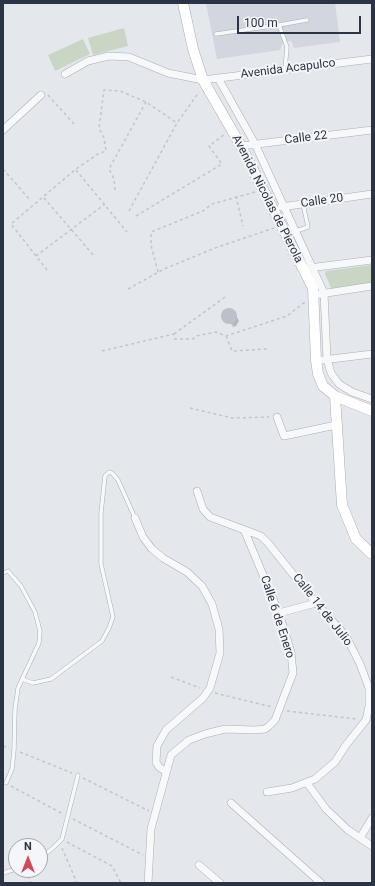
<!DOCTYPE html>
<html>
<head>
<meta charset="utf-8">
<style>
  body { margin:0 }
  #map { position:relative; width:375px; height:886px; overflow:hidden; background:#e4e7ec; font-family:Roboto,sans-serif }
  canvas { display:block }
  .frame { position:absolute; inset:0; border:4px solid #2b3445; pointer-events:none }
  .north { position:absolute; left:8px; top:838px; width:40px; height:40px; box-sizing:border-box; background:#f4f6f9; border:1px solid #a4a8b1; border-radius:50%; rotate:0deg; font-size:11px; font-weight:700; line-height:16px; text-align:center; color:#2b3445 }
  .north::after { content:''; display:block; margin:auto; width:14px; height:18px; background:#d1495b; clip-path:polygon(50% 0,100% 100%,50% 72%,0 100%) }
  .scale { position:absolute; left:237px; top:16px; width:124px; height:18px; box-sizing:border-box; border:2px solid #2b3445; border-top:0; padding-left:5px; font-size:12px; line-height:14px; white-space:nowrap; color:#2b3445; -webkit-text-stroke:3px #f4f6f9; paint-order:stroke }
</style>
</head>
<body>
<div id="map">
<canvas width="375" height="886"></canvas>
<div class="frame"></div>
<div class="north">N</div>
<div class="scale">100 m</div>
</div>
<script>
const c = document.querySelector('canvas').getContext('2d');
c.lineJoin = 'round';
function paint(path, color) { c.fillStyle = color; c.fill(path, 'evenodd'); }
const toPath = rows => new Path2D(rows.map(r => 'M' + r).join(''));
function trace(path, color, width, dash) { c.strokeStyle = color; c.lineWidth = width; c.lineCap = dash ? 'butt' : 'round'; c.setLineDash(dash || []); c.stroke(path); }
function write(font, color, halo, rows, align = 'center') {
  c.font = font + ' Roboto,sans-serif'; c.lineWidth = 4; c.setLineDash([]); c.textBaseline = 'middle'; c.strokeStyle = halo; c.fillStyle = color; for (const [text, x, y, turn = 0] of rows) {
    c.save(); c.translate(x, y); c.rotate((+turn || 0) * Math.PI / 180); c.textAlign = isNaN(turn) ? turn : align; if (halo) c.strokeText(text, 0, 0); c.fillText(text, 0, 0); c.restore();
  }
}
paint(toPath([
  [206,3,335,3,340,42,294,48,291,41,283,42,280,50,217,59]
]), '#d2d6de');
paint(toPath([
  [124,28,128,46,93,55,88,38],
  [83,39,90,54,55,71,48,55],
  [372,265,372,285,332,290,325,274,326,271]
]), '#c9d6c5');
paint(toPath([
  [230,309,234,311,239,321,236,326,232,327,233,325,223,321,222,315,225,310]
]), '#0003');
paint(toPath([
  '221 316a8 8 0 1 1 16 0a8 8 0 1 1-16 0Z'
]), '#bbc0ca');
const lane = toPath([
  [279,25,307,20],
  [216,34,279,25,287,47,285,69],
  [296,231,308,227,303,204],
  [3,573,8,571,21,586,35,612,40,631,39,643,18,688,15,709,14,750,12,769,6,783],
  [22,679,33,683,51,679,102,641,109,628,113,617,101,564,101,513,105,476,109,472,112,473,118,480,135,518],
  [40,858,53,848,62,839,78,775],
  [3,873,16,869]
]);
const street = toPath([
  [65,74,88,61,109,56,129,57,168,73,203,80,372,59],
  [218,78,255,144,324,293,327,359,331,373,339,384,352,392,372,399],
  [3,130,41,95],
  [241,146,372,130],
  [281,207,372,194],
  [309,268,372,260],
  [314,295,372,286],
  [323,360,372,354],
  [277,417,284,436,336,425],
  [197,491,203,509,210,517,261,536,268,543,316,603,346,636,360,664,369,688,369,706,366,720,346,745,335,762,315,779,292,788,267,792],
  [135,518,143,537,152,549,163,558,187,572,202,586,212,604,219,629,220,653,210,688,203,698,166,730,157,746,156,762,159,767,166,772],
  [279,613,316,603],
  [307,783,326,809,348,830,372,846],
  [231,803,321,883],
  [360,838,372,818],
  [199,865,220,883],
  [148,883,151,829,171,755,189,740,205,734,225,729,255,730,265,729,269,726,275,720,293,673,291,652,279,613,245,532]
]);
const secondary = toPath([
  [183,3,193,49,203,80,241,146,313,288,316,360,318,374,323,386,335,396,372,411],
  [335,396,342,505,356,539,372,554]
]);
trace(lane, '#a9aeb7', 4.5);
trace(street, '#a9aeb7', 8);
trace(secondary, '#a9aeb7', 11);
trace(toPath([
  [48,95,75,125],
  [3,169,30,200],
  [76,170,127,232],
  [115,190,114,179,109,169,146,102],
  [236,196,243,226],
  [44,198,95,257],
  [129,211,177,123,199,92],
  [136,216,222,164,209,146,225,134],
  [36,256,105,204],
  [47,270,11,224,76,169,98,154,106,151,104,138,99,128,104,90,120,91,146,102,177,123],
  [158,272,151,245,151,232,203,211,212,204,255,192],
  [128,289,164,269,215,248,274,228],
  [174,334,225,297],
  [226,336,232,351,267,349],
  [102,351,174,334,175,339,193,339,196,336,216,332,226,336,287,316,305,302],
  [190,408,232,418,269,417],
  [171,677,200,688],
  [215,693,272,707],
  [287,711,357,719],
  [3,746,9,748],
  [20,752,72,773],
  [83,778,149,811],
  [11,786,63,814],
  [73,819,143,855],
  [67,842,112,866,121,883],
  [62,848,77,883],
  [26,870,31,883]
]), '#c2c5cb', 1.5, [3, 3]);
trace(lane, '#f7f8fa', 3.5);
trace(street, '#f7f8fa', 7);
trace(secondary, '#fff', 10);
write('12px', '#2b3445', '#f4f6f9', [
  ["Avenida Acapulco",288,69,-7],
  ["Calle 22",306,138,-7],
  ["Avenida Nicolas de Pierola",267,199,63],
  ["Calle 20",322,201,-8],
  ["Calle 14 de Julio",322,610,52],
  ["Calle 6 de Enero",277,617,72]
]);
</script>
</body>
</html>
